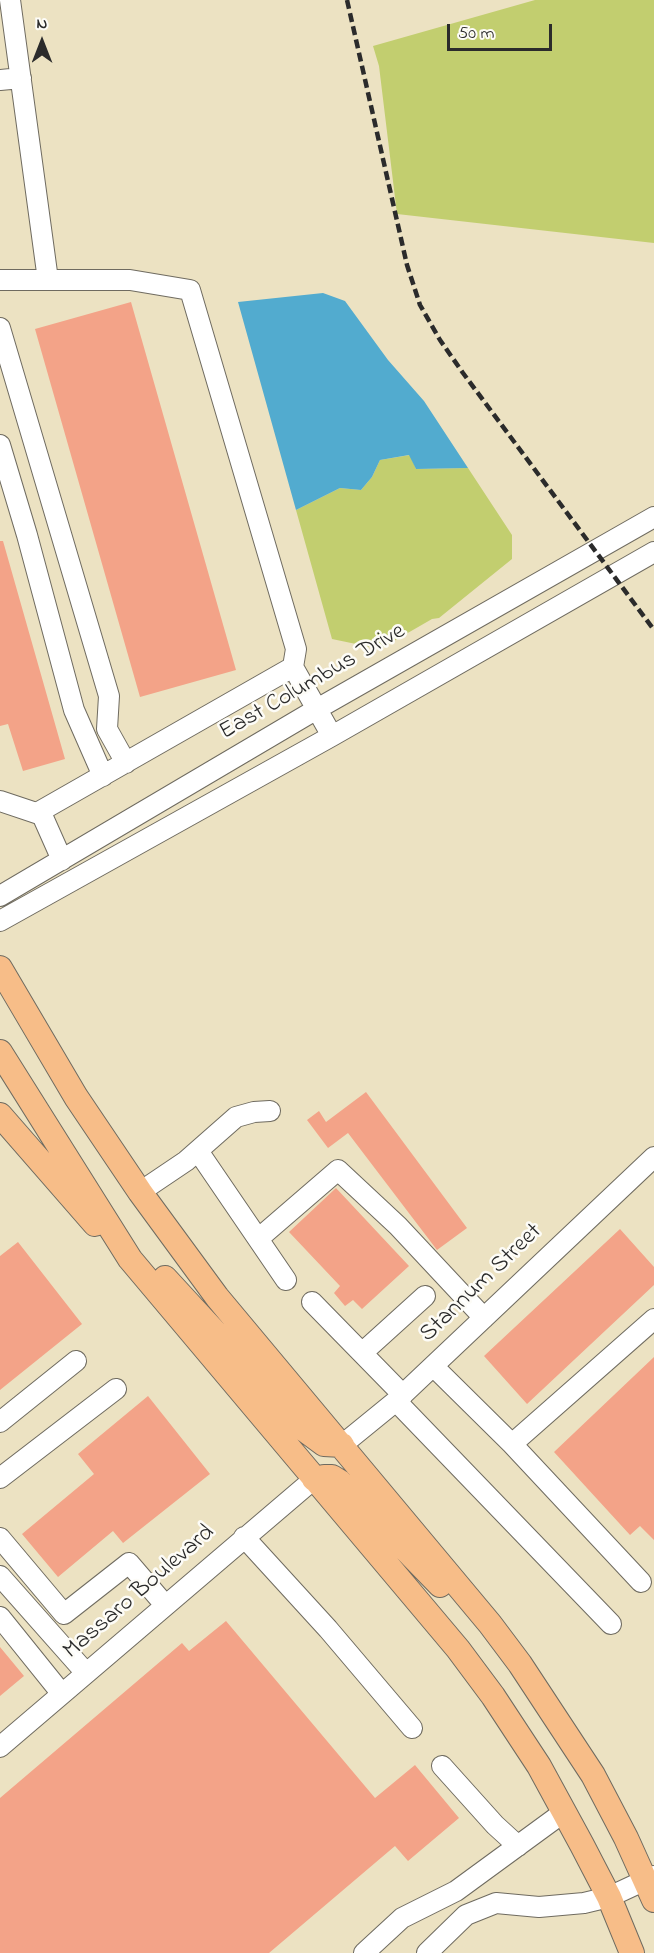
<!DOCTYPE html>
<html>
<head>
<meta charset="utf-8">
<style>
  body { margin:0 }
  #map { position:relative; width:654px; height:1953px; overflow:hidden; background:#ece2c2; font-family:"Indie Flower",sans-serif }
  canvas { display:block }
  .north { position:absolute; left:12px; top:12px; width:60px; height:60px; -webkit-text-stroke:4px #fdfcf7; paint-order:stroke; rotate:0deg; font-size:16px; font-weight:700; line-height:24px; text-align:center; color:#2b2b2b }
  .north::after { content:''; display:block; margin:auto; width:21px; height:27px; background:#2b2b2b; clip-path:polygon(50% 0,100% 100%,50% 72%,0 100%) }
  .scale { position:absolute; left:447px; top:24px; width:105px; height:27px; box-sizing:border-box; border:3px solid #2b2b2b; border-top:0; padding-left:8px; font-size:18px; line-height:21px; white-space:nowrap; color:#2b2b2b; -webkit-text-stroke:4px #fdfcf7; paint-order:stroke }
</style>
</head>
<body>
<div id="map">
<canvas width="654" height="1953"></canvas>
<div class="north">N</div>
<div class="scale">50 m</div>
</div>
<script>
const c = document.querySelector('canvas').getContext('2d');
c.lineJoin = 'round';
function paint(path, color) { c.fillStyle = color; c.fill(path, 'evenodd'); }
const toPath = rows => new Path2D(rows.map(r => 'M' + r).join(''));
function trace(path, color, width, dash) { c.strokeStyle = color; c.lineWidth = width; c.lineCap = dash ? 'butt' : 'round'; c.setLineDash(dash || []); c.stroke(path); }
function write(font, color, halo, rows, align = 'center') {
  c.font = font + ' "Indie Flower",sans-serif'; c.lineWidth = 5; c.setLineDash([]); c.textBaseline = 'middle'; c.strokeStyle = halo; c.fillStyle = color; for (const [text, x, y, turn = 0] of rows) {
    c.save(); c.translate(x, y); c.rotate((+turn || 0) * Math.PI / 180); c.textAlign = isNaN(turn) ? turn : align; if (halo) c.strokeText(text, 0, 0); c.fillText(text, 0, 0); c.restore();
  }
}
paint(toPath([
  [535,0,654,0,654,243,397,214,379,66,373,46],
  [410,455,416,469,468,468,512,535,512,559,439,618,432,619,380,649,332,639,296,510,340,488,361,490,372,477,380,460]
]), '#c2ce6f');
paint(toPath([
  [323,293,345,301,388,360,424,401,468,468,416,469,409,455,380,460,372,477,361,490,340,488,296,510,238,302]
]), '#52abcf');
paint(toPath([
  [131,302,236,670,140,697,35,329],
  [0,541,3,541,65,759,23,771,8,724,0,726],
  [366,1092,467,1228,437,1250,348,1133,328,1148,307,1120,319,1111,326,1122],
  [336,1188,409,1266,362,1309,353,1300,345,1306,334,1293,340,1286,289,1232],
  [620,1229,654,1267,654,1285,527,1404,484,1356],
  [18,1242,82,1324,0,1390,0,1256],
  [654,1357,654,1540,640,1526,630,1535,554,1452],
  [148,1396,210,1474,123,1543,113,1531,58,1577,22,1534,94,1474,78,1454],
  [226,1621,375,1798,415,1765,459,1818,408,1861,395,1846,269,1953,0,1953,0,1798,182,1643,189,1651],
  [0,1647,24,1676,0,1696]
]), '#f3a388');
const minor = toPath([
  [10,0,48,280],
  [0,80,21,78],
  [0,280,130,280,190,290,296,649,293,667],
  [0,328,109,696,107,729,126,763],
  [0,445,27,535,74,710,103,776],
  [0,801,42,815,62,860],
  [37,813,293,667,332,736],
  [0,896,317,709,654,517],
  [0,921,332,736,654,552],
  [198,1151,286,1280],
  [140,1192,186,1161,236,1117,254,1112,270,1111],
  [258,1239,338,1170,398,1226,484,1318],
  [312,1302,403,1395],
  [362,1353,425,1296],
  [433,1366,512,1444,641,1582],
  [396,1401,611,1624],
  [0,1422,76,1361],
  [512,1444,654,1319],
  [342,1445,396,1401,654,1157],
  [0,1478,116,1389],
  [244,1537,328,1629,412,1728],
  [0,1538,64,1614,129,1563,165,1605],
  [0,1576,86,1673],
  [0,1617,62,1694],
  [0,1747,314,1479],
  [442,1766,495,1825,518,1846],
  [364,1953,402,1918,456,1891,564,1812],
  [427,1953,466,1915,496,1903,539,1907,584,1903,609,1897,654,1876]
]);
const major = toPath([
  [0,968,76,1097,140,1192,217,1297,490,1624,520,1664,593,1775,626,1838,654,1900],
  [0,1052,130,1259,458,1649,493,1696,539,1766,582,1845,609,1897,632,1953],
  [0,1115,95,1224],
  [165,1278,305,1430,324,1444,342,1445],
  [314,1479,324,1477,332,1477,340,1482,440,1585]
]);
trace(minor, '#6f6b60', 22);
trace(major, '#6f6b60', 26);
trace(minor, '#fff', 20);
trace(major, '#f7bd88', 24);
trace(toPath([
  [347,0,407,265,420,305,440,340,463,373,654,630]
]), '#2b2b2b', 4.5, [9, 4.5]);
write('24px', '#2b2b2b', '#fdfcf7', [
  ["East Columbus Drive",313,683,-30],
  ["Stannum Street",482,1284,-44],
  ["Massaro Boulevard",140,1593,-41]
]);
</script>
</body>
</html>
